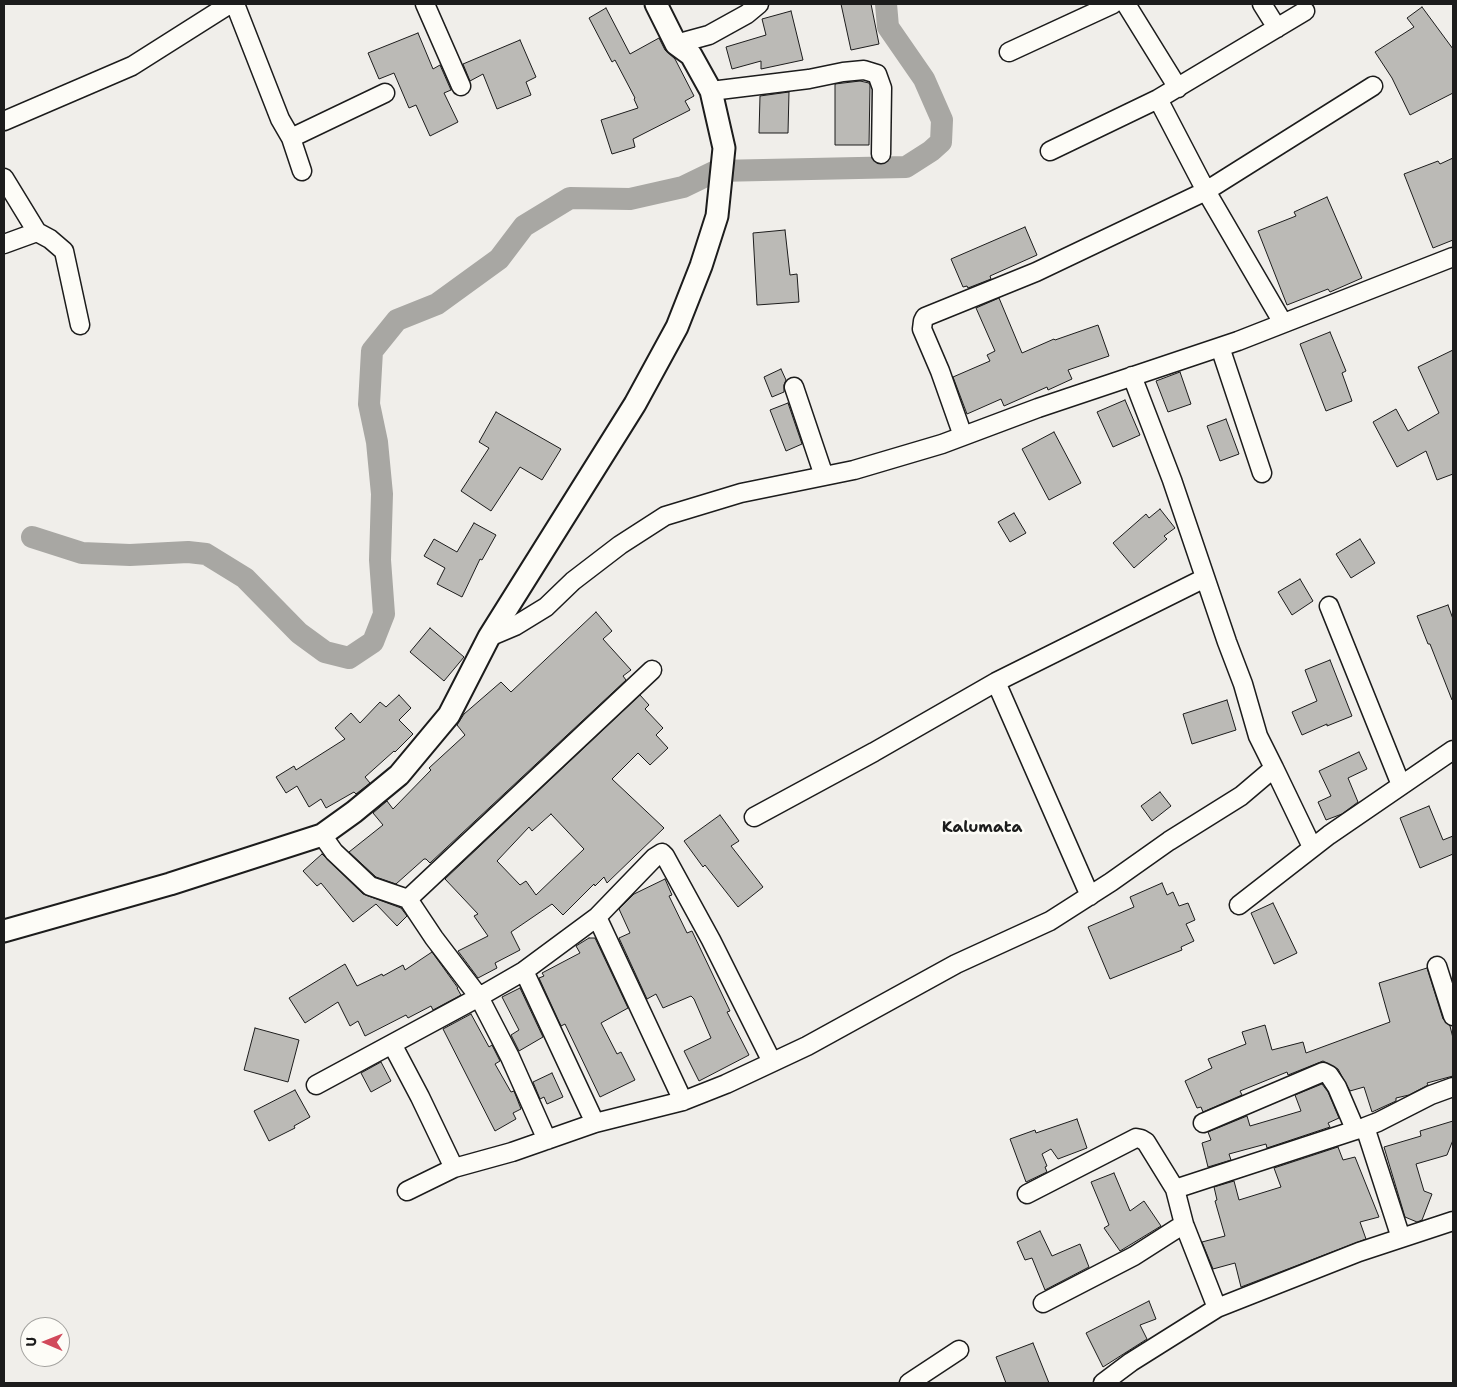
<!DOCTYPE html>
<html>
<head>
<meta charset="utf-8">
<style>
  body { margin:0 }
  #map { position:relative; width:1457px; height:1387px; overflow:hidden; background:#f0eeea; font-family:"Shantell Sans",sans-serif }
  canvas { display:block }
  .frame { position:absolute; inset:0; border:5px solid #1c1c1c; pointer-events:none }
  .north { position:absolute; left:20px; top:1317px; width:50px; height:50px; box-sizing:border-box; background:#fdfcf7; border:1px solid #a3a29f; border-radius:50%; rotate:271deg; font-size:14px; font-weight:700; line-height:20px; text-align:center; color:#1c1c1c }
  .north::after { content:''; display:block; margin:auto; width:18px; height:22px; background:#d1495b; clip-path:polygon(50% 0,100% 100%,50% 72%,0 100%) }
</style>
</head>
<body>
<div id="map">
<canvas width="1457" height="1387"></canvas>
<div class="frame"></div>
<div class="north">U</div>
</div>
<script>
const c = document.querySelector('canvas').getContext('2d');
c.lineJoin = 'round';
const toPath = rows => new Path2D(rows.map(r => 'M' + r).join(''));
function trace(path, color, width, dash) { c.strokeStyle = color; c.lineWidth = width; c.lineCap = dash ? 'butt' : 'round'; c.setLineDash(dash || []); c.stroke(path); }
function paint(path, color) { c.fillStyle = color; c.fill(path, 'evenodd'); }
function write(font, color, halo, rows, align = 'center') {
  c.font = font + ' "Shantell Sans",sans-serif'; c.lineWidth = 5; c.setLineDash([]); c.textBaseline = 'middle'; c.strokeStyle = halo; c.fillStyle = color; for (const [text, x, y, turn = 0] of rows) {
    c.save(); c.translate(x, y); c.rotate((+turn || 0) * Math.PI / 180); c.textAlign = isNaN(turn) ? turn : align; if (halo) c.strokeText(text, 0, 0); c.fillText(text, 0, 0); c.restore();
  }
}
trace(toPath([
  [32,537,82,553,130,555,188,552,206,554,245,578,299,633,325,652,349,658,373,642,384,614,380,560,382,494,377,442,369,404,372,351,397,320,437,304,499,259,524,226,570,198,630,199,683,187,716,171,906,167,931,151,941,142,942,120,924,79,888,27,886,4]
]), '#a8a7a3', 22);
const building = toPath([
  [841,4,871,4,879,44,851,50,841,4],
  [1422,7,1453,49,1453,93,1410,115,1392,78,1375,52,1414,27,1407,18,1422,7],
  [606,8,630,54,659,38,665,50,675,59,694,96,685,101,690,110,633,139,635,147,612,154,601,120,638,108,634,99,635,98,615,60,612,62,589,18,606,8],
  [791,11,803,60,761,69,761,61,732,69,726,47,766,35,762,19,791,11],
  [418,33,433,69,440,65,451,90,444,93,458,122,430,136,416,105,409,108,394,73,379,79,368,53,418,33],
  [520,40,536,77,526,82,531,95,497,109,483,74,470,81,463,64,520,40],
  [860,81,869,83,870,85,869,145,835,145,835,84,860,81],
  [789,92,788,133,759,133,760,96,789,92],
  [1453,158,1453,240,1433,248,1404,174,1438,161,1440,164,1453,158],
  [1327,197,1362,278,1330,292,1328,289,1287,305,1258,231,1296,216,1294,212,1327,197],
  [1025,227,1037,255,990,276,991,279,968,288,967,286,963,287,951,259,1025,227],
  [785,230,790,275,797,274,799,302,757,305,753,233,785,230],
  [999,298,1022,353,1054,339,1055,340,1098,325,1109,356,1068,370,1072,379,1048,390,1047,387,1004,406,1001,399,967,414,953,377,990,361,987,355,995,351,976,308,999,298],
  [1330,332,1346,371,1342,373,1352,401,1326,411,1300,344,1330,332],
  [1453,350,1453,474,1437,480,1426,451,1397,467,1373,422,1396,409,1408,431,1439,413,1418,367,1453,350],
  [781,369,786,380,784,385,784,392,772,397,764,377,781,369],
  [1180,372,1191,404,1168,412,1156,381,1180,372],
  [1125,400,1140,435,1113,447,1097,412,1125,400],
  [788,403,802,444,786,451,770,410,788,403],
  [496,412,561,449,542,480,520,467,491,511,461,491,489,448,479,442,496,412],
  [1226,419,1239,454,1220,461,1207,426,1226,419],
  [1054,432,1081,483,1049,500,1022,449,1054,432],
  [1160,509,1175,528,1164,536,1167,539,1134,568,1113,543,1146,514,1149,518,1160,509],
  [1014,513,1026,533,1010,542,998,522,1014,513],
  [474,523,496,535,482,560,480,559,462,597,437,584,445,568,424,556,434,539,457,552,474,523],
  [1360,539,1375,563,1351,578,1336,554,1360,539],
  [1300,579,1313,601,1292,615,1278,592,1300,579],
  [1448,605,1453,619,1453,700,1452,700,1430,644,1428,644,1417,616,1448,605],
  [596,612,612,631,603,639,631,670,623,676,626,680,430,863,426,859,424,859,396,884,376,877,349,852,383,825,373,813,387,801,393,809,431,770,429,768,465,735,457,725,464,714,501,682,511,692,596,612],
  [430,628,464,657,444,681,410,652,430,628],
  [1330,660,1352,716,1327,726,1327,724,1302,735,1292,712,1317,701,1305,670,1330,660],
  [399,695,411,708,399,720,413,734,395,752,394,751,365,777,370,783,356,794,354,792,326,808,321,799,309,807,297,786,286,793,276,777,294,766,296,770,345,739,335,728,351,713,360,723,380,702,386,707,399,695],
  [640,695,649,705,645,709,663,728,656,735,668,748,650,765,638,753,612,779,664,828,607,883,604,877,595,886,594,884,563,915,552,904,511,932,520,950,495,963,497,968,478,978,458,951,488,936,474,916,478,914,445,879,640,695],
  [551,814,584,849,536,895,526,881,520,885,497,861,529,827,532,831,551,814],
  [1227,700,1236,730,1192,744,1183,714,1227,700],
  [1359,752,1367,769,1348,778,1358,802,1342,814,1326,820,1318,802,1331,796,1319,771,1359,752],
  [1160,792,1171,806,1152,821,1141,806,1160,792],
  [1429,806,1443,840,1453,836,1453,854,1420,868,1400,818,1429,806],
  [720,815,739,841,731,846,763,887,738,907,705,865,703,867,684,841,720,815],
  [322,854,363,894,401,908,407,916,397,926,376,904,353,922,321,883,317,886,303,871,322,854],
  [665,879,672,895,669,896,687,933,692,931,730,1011,727,1012,749,1055,699,1081,684,1051,711,1038,694,999,691,996,663,1008,656,994,647,999,619,938,630,933,619,909,634,894,665,879],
  [1162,883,1167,895,1173,892,1179,906,1188,903,1195,920,1186,924,1194,941,1181,947,1182,950,1110,979,1088,927,1134,907,1130,897,1162,883],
  [1273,903,1297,953,1274,964,1251,913,1273,903],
  [589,938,595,938,628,1008,601,1023,617,1054,621,1052,635,1080,600,1097,565,1024,561,1026,539,978,544,976,542,973,580,953,576,946,589,938],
  [432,952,458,988,457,988,461,995,433,1010,431,1006,408,1018,406,1015,365,1036,358,1021,350,1026,338,1002,305,1023,289,998,345,964,357,986,382,974,383,976,403,965,405,970,432,952],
  [1427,968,1443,1019,1450,1026,1453,1038,1453,1076,1427,1083,1428,1085,1409,1095,1396,1098,1396,1101,1372,1112,1364,1087,1350,1091,1338,1069,1323,1061,1288,1075,1287,1072,1240,1091,1242,1095,1203,1112,1201,1107,1197,1108,1185,1081,1212,1068,1208,1059,1246,1044,1242,1032,1265,1025,1272,1050,1303,1042,1306,1053,1390,1022,1379,983,1427,968],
  [520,988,543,1037,519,1051,511,1035,519,1030,502,997,520,988],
  [471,1014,489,1047,492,1045,500,1061,495,1064,511,1092,514,1091,521,1109,513,1113,516,1119,495,1131,443,1029,471,1014],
  [255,1028,299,1040,288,1082,244,1070,255,1028],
  [381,1062,391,1081,371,1092,361,1073,381,1062],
  [552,1073,563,1097,547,1104,544,1097,540,1099,533,1082,552,1073],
  [1322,1084,1328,1092,1339,1118,1328,1123,1330,1127,1267,1148,1266,1144,1229,1154,1231,1160,1208,1167,1202,1143,1211,1140,1208,1132,1247,1116,1250,1126,1301,1111,1295,1095,1322,1084],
  [295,1090,310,1117,294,1126,295,1128,269,1141,254,1111,295,1090],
  [1077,1119,1087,1148,1058,1159,1051,1149,1042,1154,1047,1166,1045,1167,1047,1172,1026,1182,1010,1139,1035,1130,1036,1133,1077,1119],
  [1453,1121,1453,1140,1447,1155,1416,1164,1424,1191,1432,1194,1422,1220,1417,1222,1405,1217,1384,1147,1421,1136,1420,1131,1453,1121],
  [1338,1147,1343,1160,1355,1157,1379,1217,1360,1222,1366,1239,1241,1287,1235,1263,1213,1269,1202,1242,1225,1236,1215,1201,1217,1200,1214,1187,1234,1181,1239,1200,1281,1187,1274,1168,1338,1147],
  [1114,1173,1130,1211,1144,1201,1161,1226,1120,1251,1104,1228,1109,1225,1091,1182,1114,1173],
  [1040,1231,1052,1256,1080,1244,1089,1267,1045,1290,1032,1258,1025,1260,1017,1242,1040,1231],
  [1149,1301,1156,1319,1140,1325,1147,1339,1103,1367,1086,1333,1149,1301],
  [1033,1343,1049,1383,1006,1383,996,1357,1033,1343]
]);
paint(building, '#bbbab6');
trace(building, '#1c1c1c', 1);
const minor = toPath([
  [235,4,280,119,291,138,302,171],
  [425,4,461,86],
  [1126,4,1178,88],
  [1262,4,1277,28],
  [676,44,709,35,747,14,759,4],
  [1009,52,1113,4],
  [711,91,809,79,843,72,864,70,877,74,882,88,881,154],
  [1158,99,1206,191,1283,323],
  [4,121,132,66,230,4],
  [291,138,385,93],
  [1050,151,1158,99,1305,11],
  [4,178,37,232,50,239,64,251,80,325],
  [4,244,37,232],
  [1220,347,1262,473],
  [794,387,824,476],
  [963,436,940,371,922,329,923,321,925,317,1036,272,1206,191,1373,86],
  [1329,606,1401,785],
  [489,637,515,626,546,607,573,581,620,545,665,516,741,493,854,470,942,444,1038,408,1238,341,1453,257],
  [996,682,1090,896],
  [1274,768,1312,847],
  [754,817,874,752,996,682,1205,578],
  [322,835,334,852,370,886,408,899,434,938,479,997,510,1057,547,1140],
  [408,899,652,670],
  [1239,905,1329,835,1453,750],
  [597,917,683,1101],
  [1437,966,1453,1016],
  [524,971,595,1123],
  [392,1044,420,1097,454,1168],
  [316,1085,479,997,524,971,597,917,654,858,662,853,665,856,711,940,772,1062],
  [1203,1123,1323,1072,1329,1075,1337,1087,1355,1129],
  [1365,1127,1401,1238],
  [1175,1189,1365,1127,1378,1122,1431,1095,1453,1087],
  [407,1191,454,1168,512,1152,595,1123,683,1101,726,1084,807,1046,956,964,1050,921,1111,882,1169,841,1241,796,1274,768,1258,736,1243,684,1227,642,1172,480,1132,376],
  [1027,1194,1136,1138,1141,1139,1146,1142,1175,1189,1184,1224,1217,1308],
  [1043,1303,1134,1256,1184,1224],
  [909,1383,959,1350],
  [1103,1383,1131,1362,1217,1308,1359,1252,1453,1221]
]);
const tertiary = toPath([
  [4,931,170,884,322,835,354,812,399,775,449,715,489,637,635,404,677,327,701,266,717,216,724,148,711,91,691,55,676,44,656,4]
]);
trace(minor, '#1c1c1c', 21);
trace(tertiary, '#1c1c1c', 25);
trace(minor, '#fdfcf7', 18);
trace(tertiary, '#fdfcf7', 21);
write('bold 16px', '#1c1c1c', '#fdfcf7', [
  ["Kalumata",982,828]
]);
</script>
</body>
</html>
